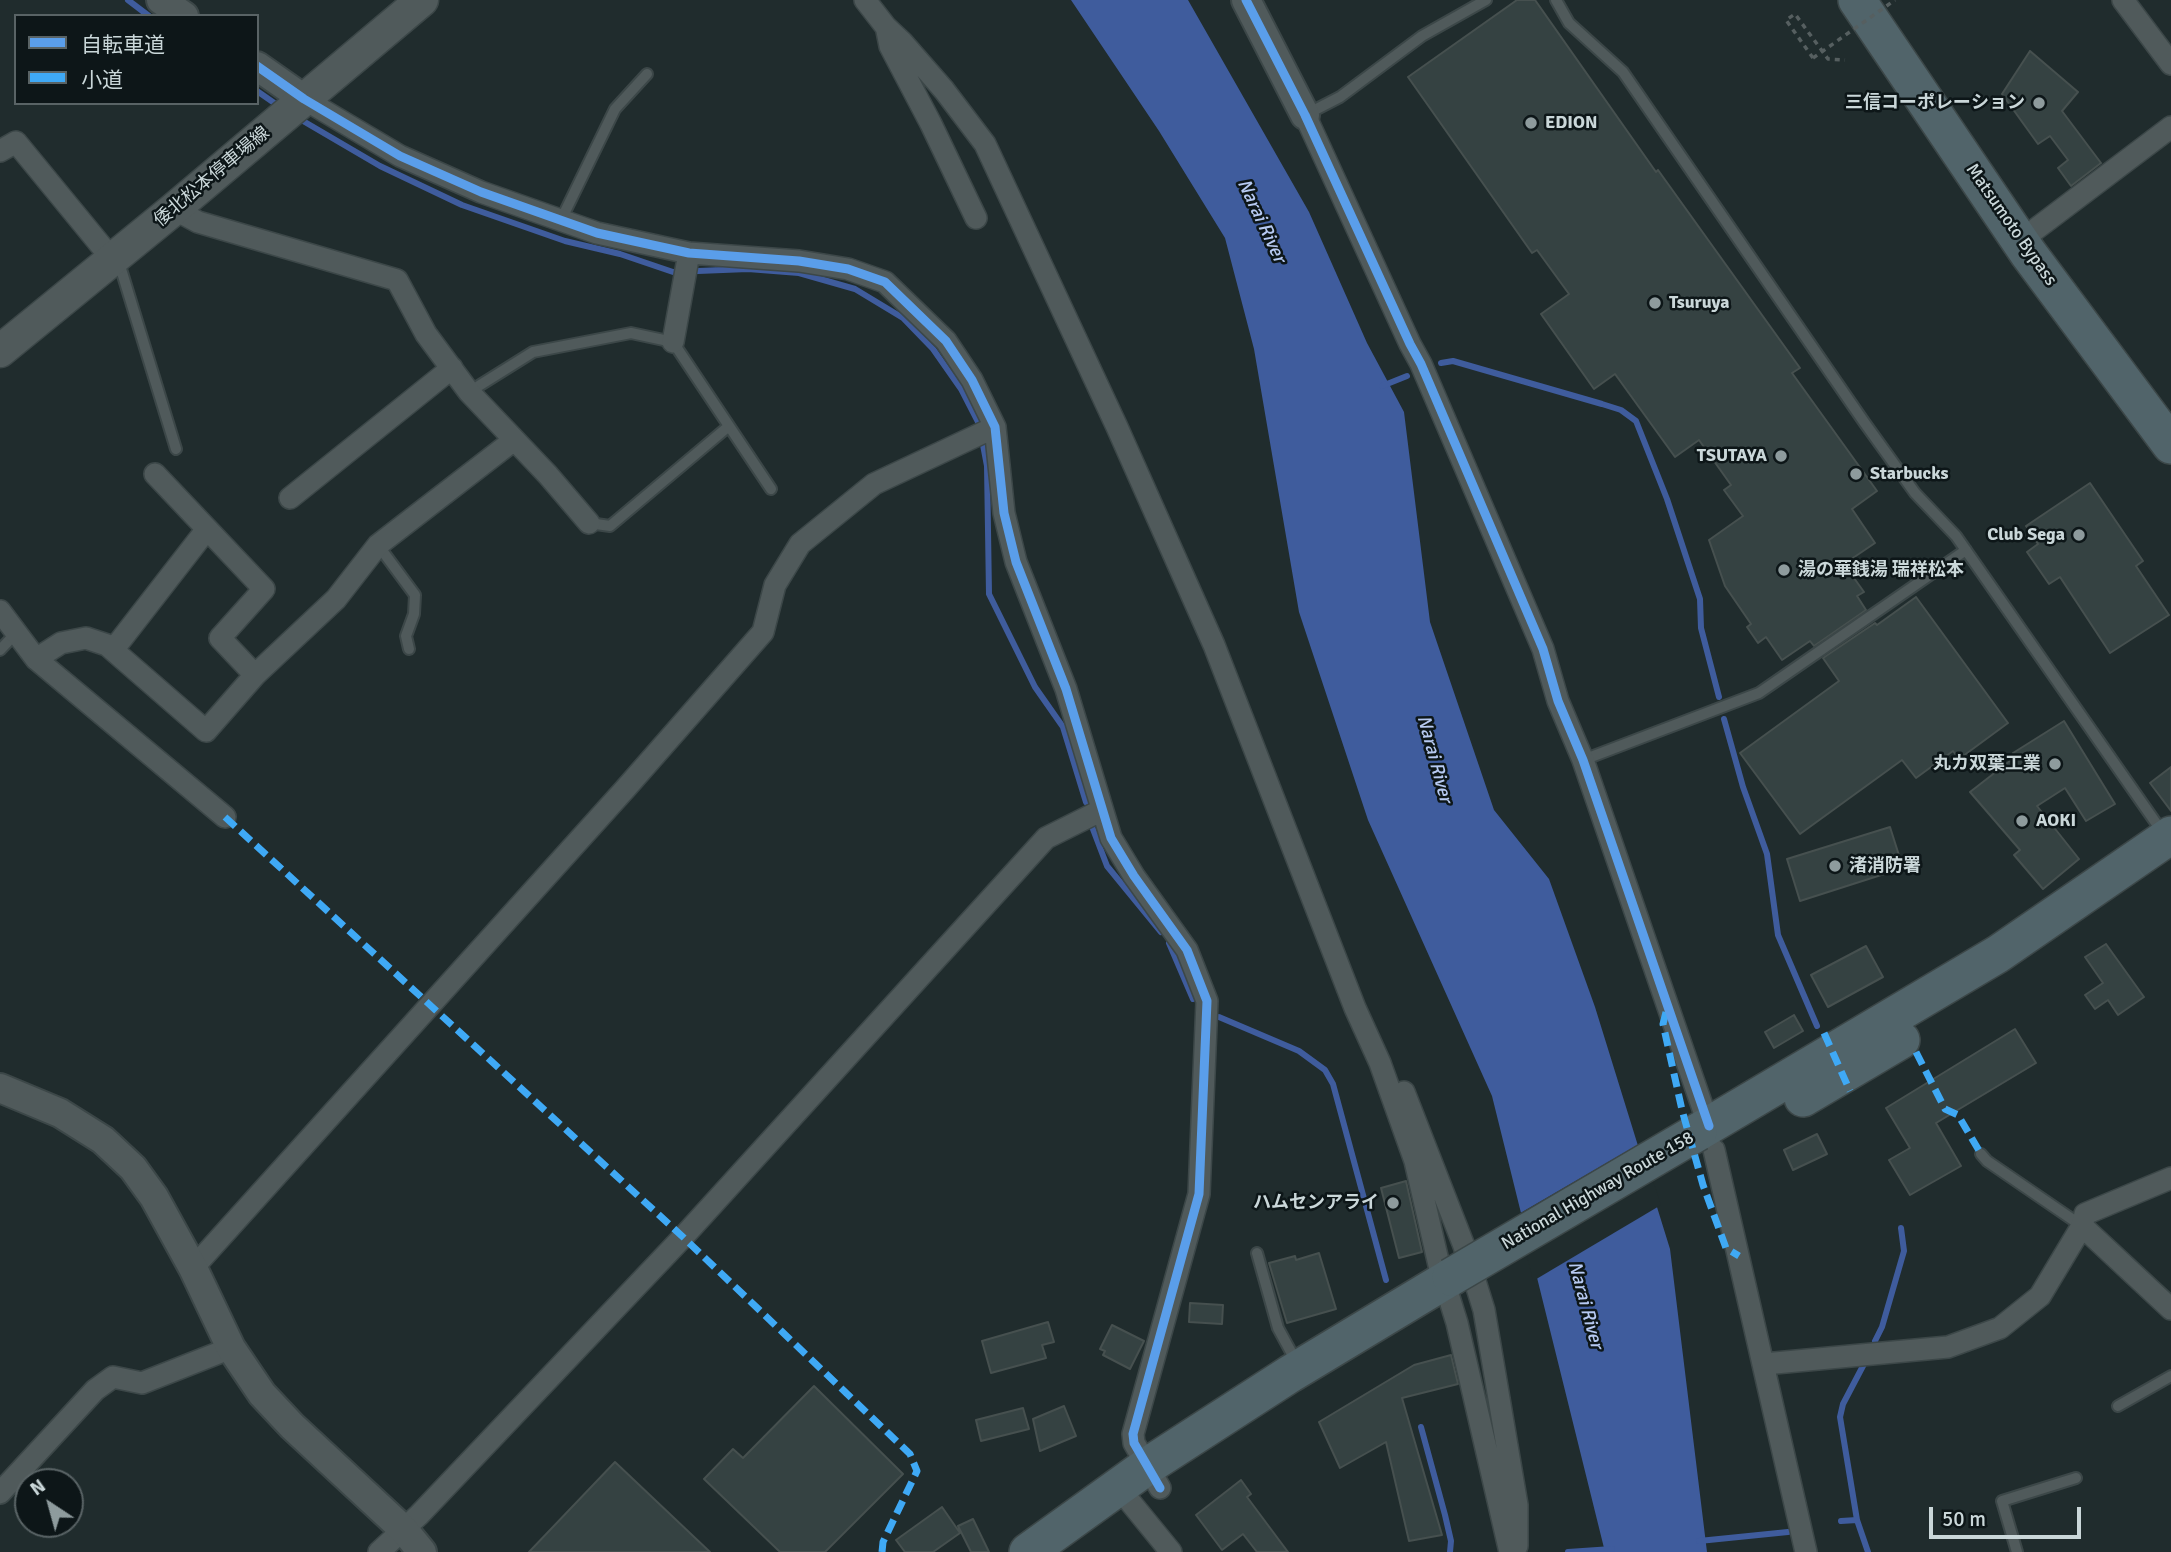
<!DOCTYPE html>
<html>
<head>
<meta charset="utf-8">
<style>
  body { margin:0 }
  #map { position:relative; width:2171px; height:1552px; overflow:hidden; background:#202c2d; font-family:Signika,"Noto Sans JP",sans-serif }
  canvas { display:block }
  .legend { position:absolute; left:14px; top:14px; width:245px; height:91px; box-sizing:border-box; background:#0d1618; border:2px solid #596365; margin:0; padding:9px 12px; list-style:none; font-size:21px; color:#cad7d9 }
  .legend li { display:flex; align-items:center; gap:14px; height:35px }
  .legend b { width:35px; border:2px solid #596365 }
  .north { position:absolute; left:14px; top:1468px; width:70px; height:70px; box-sizing:border-box; background:#0d1618; border:2px solid #596365; border-radius:50%; rotate:324deg; font-size:19px; font-weight:700; line-height:28px; text-align:center; color:#cad7d9 }
  .north::after { content:''; display:block; margin:auto; width:24px; height:32px; background:#8e9b9d; clip-path:polygon(50% 0,100% 100%,50% 72%,0 100%) }
  .scale { position:absolute; left:1929px; top:1507px; width:152px; height:32px; box-sizing:border-box; border:4px solid #cad7d9; border-top:0; padding-left:9px; font-size:21px; line-height:24px; white-space:nowrap; color:#cad7d9; -webkit-text-stroke:5px #0d1618; paint-order:stroke }
</style>
</head>
<body>
<div id="map">
<canvas width="2171" height="1552"></canvas>
<ul class="legend">
<li><b style="height:9px;background:#5a9eea"></b>自転車道</li>
<li><b style="height:9px;background:#3fa9f5"></b>小道</li>
</ul>
<div class="north">N</div>
<div class="scale">50 m</div>
</div>
<script>
const c = document.querySelector('canvas').getContext('2d');
c.lineJoin = 'round';
function paint(path, color) { c.fillStyle = color; c.fill(path, 'evenodd'); }
const toPath = rows => new Path2D(rows.map(r => 'M' + r).join(''));
function trace(path, color, width, dash) { c.strokeStyle = color; c.lineWidth = width; c.lineCap = dash ? 'butt' : 'round'; c.setLineDash(dash || []); c.stroke(path); }
function write(font, color, halo, rows, align = 'center') {
  c.font = font + ' Signika,"Noto Sans JP",sans-serif'; c.lineWidth = 5; c.setLineDash([]); c.textBaseline = 'middle'; c.strokeStyle = halo; c.fillStyle = color; for (const [text, x, y, turn = 0] of rows) {
    c.save(); c.translate(x, y); c.rotate((+turn || 0) * Math.PI / 180); c.textAlign = isNaN(turn) ? turn : align; if (halo) c.strokeText(text, 0, 0); c.fillText(text, 0, 0); c.restore();
  }
}
paint(toPath([
  [1071,0,1188,0,1309,212,1367,343,1404,412,1430,622,1494,810,1549,879,1595,1007,1670,1249,1707,1552,1605,1552,1492,1096,1368,820,1299,612,1254,349,1225,238,1159,131]
]), '#3f5c9d');
paint(toPath([
  [1641,1143,1661,1205,1533,1281,1517,1215]
]), '#202c2d');
trace(toPath([
  [128,0,149,16],
  [257,91,280,107],
  [298,118,380,166,462,205,565,241,620,254,673,272,748,269,799,273,855,289,903,318,933,349,961,389,979,424,987,466,989,594,1035,687,1063,727,1086,802],
  [1441,363,1453,361,1602,404,1621,410,1636,421,1667,499,1700,599,1701,628,1719,697],
  [1382,386,1407,376],
  [1724,719,1743,787,1767,854,1778,935,1817,1026],
  [1091,824,1107,866,1161,932],
  [1169,943,1193,999],
  [1219,1017,1299,1051,1325,1070,1333,1084,1386,1280],
  [1875,1341,1882,1327,1904,1251,1901,1228],
  [1864,1364,1843,1404,1840,1417,1857,1520,1868,1552],
  [1421,1427,1445,1515,1451,1541,1450,1552],
  [1841,1521,1857,1520],
  [1699,1541,1788,1532],
  [1568,1552,1612,1549]
]), '#3f5c9d', 6);
const building = toPath([
  [1517,0,1535,0,1656,172,1658,170,1800,368,1792,373,1877,491,1852,509,1875,543,1844,564,1864,592,1857,596,1866,610,1814,646,1810,641,1782,660,1766,637,1758,643,1747,627,1751,624,1725,586,1709,540,1743,516,1724,490,1731,485,1699,440,1675,457,1615,374,1594,389,1541,314,1569,294,1537,250,1532,253,1408,77,1517,0],
  [2030,51,2078,92,2062,111,2101,163,2071,186,2058,168,2068,160,2050,136,2038,144,2002,94,2030,51],
  [2090,483,2143,561,2136,566,2169,615,2110,653,2060,577,2049,584,2027,552,2038,544,2026,526,2090,483],
  [1916,597,2008,723,1959,759,1953,751,1916,778,1902,760,1800,834,1740,753,1839,681,1823,658,1875,623,1877,625,1916,597],
  [2064,721,2115,804,2086,821,2065,788,2037,806,2079,859,2043,889,2014,855,2020,850,1970,792,2015,757,2013,753,2064,721],
  [2171,767,2171,811,2150,783,2171,767],
  [1890,827,1903,868,1800,901,1787,859,1890,827],
  [2106,944,2144,997,2118,1015,2108,1000,2095,1009,2085,995,2103,983,2085,957,2106,944],
  [1866,946,1883,977,1828,1007,1811,975,1866,946],
  [1794,1015,1803,1031,1774,1048,1765,1032,1794,1015],
  [2015,1029,2036,1063,1936,1123,1961,1166,1910,1195,1889,1160,1910,1148,1886,1108,2015,1029],
  [1817,1134,1827,1154,1793,1170,1784,1150,1817,1134],
  [1406,1181,1422,1252,1399,1258,1381,1188,1406,1181],
  [1319,1253,1336,1309,1287,1323,1269,1263,1295,1256,1296,1260,1319,1253],
  [1190,1303,1223,1305,1222,1324,1189,1322,1190,1303],
  [1048,1322,1054,1342,1042,1345,1046,1358,991,1373,982,1341,1048,1322],
  [1112,1325,1144,1341,1130,1369,1103,1355,1105,1351,1100,1349,1112,1325],
  [1451,1355,1458,1384,1402,1398,1442,1535,1409,1541,1386,1442,1340,1468,1319,1422,1414,1365,1451,1355],
  [814,1386,903,1474,825,1552,780,1552,704,1479,733,1449,743,1458,814,1386],
  [1064,1406,1076,1436,1040,1451,1033,1419,1064,1406],
  [1023,1408,1029,1429,981,1441,976,1420,1023,1408],
  [615,1462,710,1552,529,1552,615,1462],
  [1241,1480,1251,1494,1247,1497,1288,1552,1257,1552,1243,1534,1222,1550,1196,1515,1241,1480],
  [942,1507,960,1533,933,1552,905,1552,896,1540,942,1507],
  [973,1519,989,1552,971,1552,958,1526,973,1519]
]);
paint(building, '#354242');
trace(building, '#46504f', 2);
const service = toPath([
  [1556,0,1569,23,1623,72,1864,422,1915,493,1956,536,2163,833],
  [1305,115,1340,97,1422,36,1486,0],
  [561,220,615,109,647,74],
  [115,263,121,269,176,449],
  [469,392,533,352,631,333,673,342,771,489],
  [589,523,610,526,729,426],
  [378,545,415,595,414,614,406,636,409,649],
  [0,650,16,633],
  [1583,760,1759,693,1966,550],
  [1981,1154,1987,1161,2082,1226],
  [1257,1253,1278,1328,1297,1363],
  [2118,1406,2171,1376],
  [2017,1552,2002,1501,2076,1478]
]);
const minor = toPath([
  [865,0,886,27,902,42,944,90,985,144,1117,427,1214,645,1355,1008,1380,1063,1415,1161,1439,1265,1457,1323,1510,1552],
  [2123,0,2171,64],
  [887,31,890,46,931,124,976,218],
  [304,99,400,156,481,192,597,233,689,253,799,261,848,269,885,282,946,341,972,380,995,427,1004,513,1016,562,1066,689,1111,838,1134,876,1187,950,1207,1001,1199,1194,1133,1434,1134,1443,1160,1488],
  [1305,115,1410,344,1421,364,1543,649,1558,701,1583,760,1709,1126],
  [0,151,16,142,112,259],
  [174,209,198,222,397,280,426,334,469,392,548,475,589,523],
  [2020,241,2171,127],
  [673,342,689,253],
  [155,474,264,589,220,638,255,675],
  [290,498,452,368],
  [0,611,36,659,225,817],
  [113,650,207,529],
  [36,659,61,643,86,638,107,645,206,731,255,675,336,599,378,545,514,440],
  [1404,1092,1464,1246,1484,1310,1517,1505,1517,1546],
  [1714,1150,1806,1552],
  [2082,1226,2171,1309],
  [193,1268,626,788,763,632,775,585,800,544,874,484,995,427],
  [1764,1364,1948,1347,2000,1328,2040,1296,2082,1226,2085,1214,2171,1178],
  [1118,1487,1171,1552],
  [0,1493,95,1390,113,1377,142,1383,231,1348],
  [379,1552,419,1515,683,1237,1046,838,1102,810]
]);
const tertiary = toPath([
  [161,0,184,16],
  [1246,0,1305,115],
  [257,66,304,99],
  [0,1088,60,1113,103,1140,133,1168,154,1197,193,1268,231,1348,262,1394,292,1426,404,1530,422,1552]
]);
const secondary = toPath([
  [0,351,174,209,422,0]
]);
const trunk = toPath([
  [1857,0,2028,253,2171,445],
  [1803,1098,1901,1040],
  [1698,1132,1998,954,2171,835],
  [1028,1552,1146,1467,1290,1374,1451,1277]
]);
trace(service, '#3c4748', 14);
trace(minor, '#3c4748', 24);
trace(tertiary, '#3c4748', 32);
trace(secondary, '#3c4748', 35);
trace(trunk, '#3c4748', 40);
trace(toPath([
  [1813,58,1786,20,1795,14,1828,59,1845,60]
]), '#565f60', 3.5, [5, 5]);
trace(service, '#505a5b', 10);
trace(minor, '#505a5b', 21);
trace(tertiary, '#505a5b', 28);
trace(secondary, '#505a5b', 32);
trace(trunk, '#51646a', 37);
const trunkBridge = toPath([
  [1451,1277,1698,1132]
]);
trace(trunkBridge, '#3c4748', 40, []);
trace(toPath([
  [1813,58,1895,0]
]), '#565f60', 3.5, [5, 5]);
trace(trunkBridge, '#51646a', 37);
trace(toPath([
  [225,817,683,1237,910,1454,917,1471,883,1542,882,1552],
  [1666,1012,1663,1024,1682,1110,1703,1185,1726,1248,1739,1256],
  [1824,1033,1850,1091],
  [1916,1052,1945,1109,1958,1115,1981,1154]
]), '#3fa9f5', 7, [14, 7]);
trace(toPath([
  [1246,0,1305,115,1410,344,1421,364,1543,649,1558,701,1583,760,1709,1126],
  [257,66,304,99,400,156,481,192,597,233,689,253,799,261,848,269,885,282,946,341,972,380,995,427,1004,513,1016,562,1066,689,1111,838,1134,876,1187,950,1207,1001,1199,1194,1133,1434,1134,1443,1160,1488]
]), '#5a9eea', 9);
for (const [x, y, r, color] of [
  [2039,103,7,"#8e9b9d"],
  [1531,123,7,"#8e9b9d"],
  [1655,303,7,"#8e9b9d"],
  [1781,456,7,"#8e9b9d"],
  [1856,474,7,"#8e9b9d"],
  [2079,535,7,"#8e9b9d"],
  [1784,570,7,"#8e9b9d"],
  [2055,764,7,"#8e9b9d"],
  [2022,821,7,"#8e9b9d"],
  [1835,866,7,"#8e9b9d"],
  [1393,1203,7,"#8e9b9d"]
]) { const dot = new Path2D(); dot.arc(x, y, r, 0, 2 * Math.PI); c.fillStyle = color; c.fill(dot); trace(dot, '#0d1618', 2.5); }
write('bold 18px', '#cad7d9', '#0d1618', [
  ["三信コーポレーション",2025,103,"right"],
  ["EDION",1545,123],
  ["Tsuruya",1669,303],
  ["TSUTAYA",1767,456,"right"],
  ["Starbucks",1870,474],
  ["Club Sega",2065,535,"right"],
  ["湯の華銭湯 瑞祥松本",1798,570],
  ["丸カ双葉工業",2041,764,"right"],
  ["AOKI",2036,821],
  ["渚消防署",1849,866],
  ["ハムセンアライ",1379,1203,"right"]
], 'left');
write('18px', '#cad7d9', '#0d1618', [
  ["倭北松本停車場線",212,177,-40],
  ["Matsumoto Bypass",2011,225,55],
  ["National Highway Route 158",1598,1191,-30]
]);
write('italic 19px', '#b7caf2', '#0d1618', [
  ["Narai River",1261,221,65],
  ["Narai River",1434,759,75],
  ["Narai River",1585,1305,75]
]);
</script>
</body>
</html>
